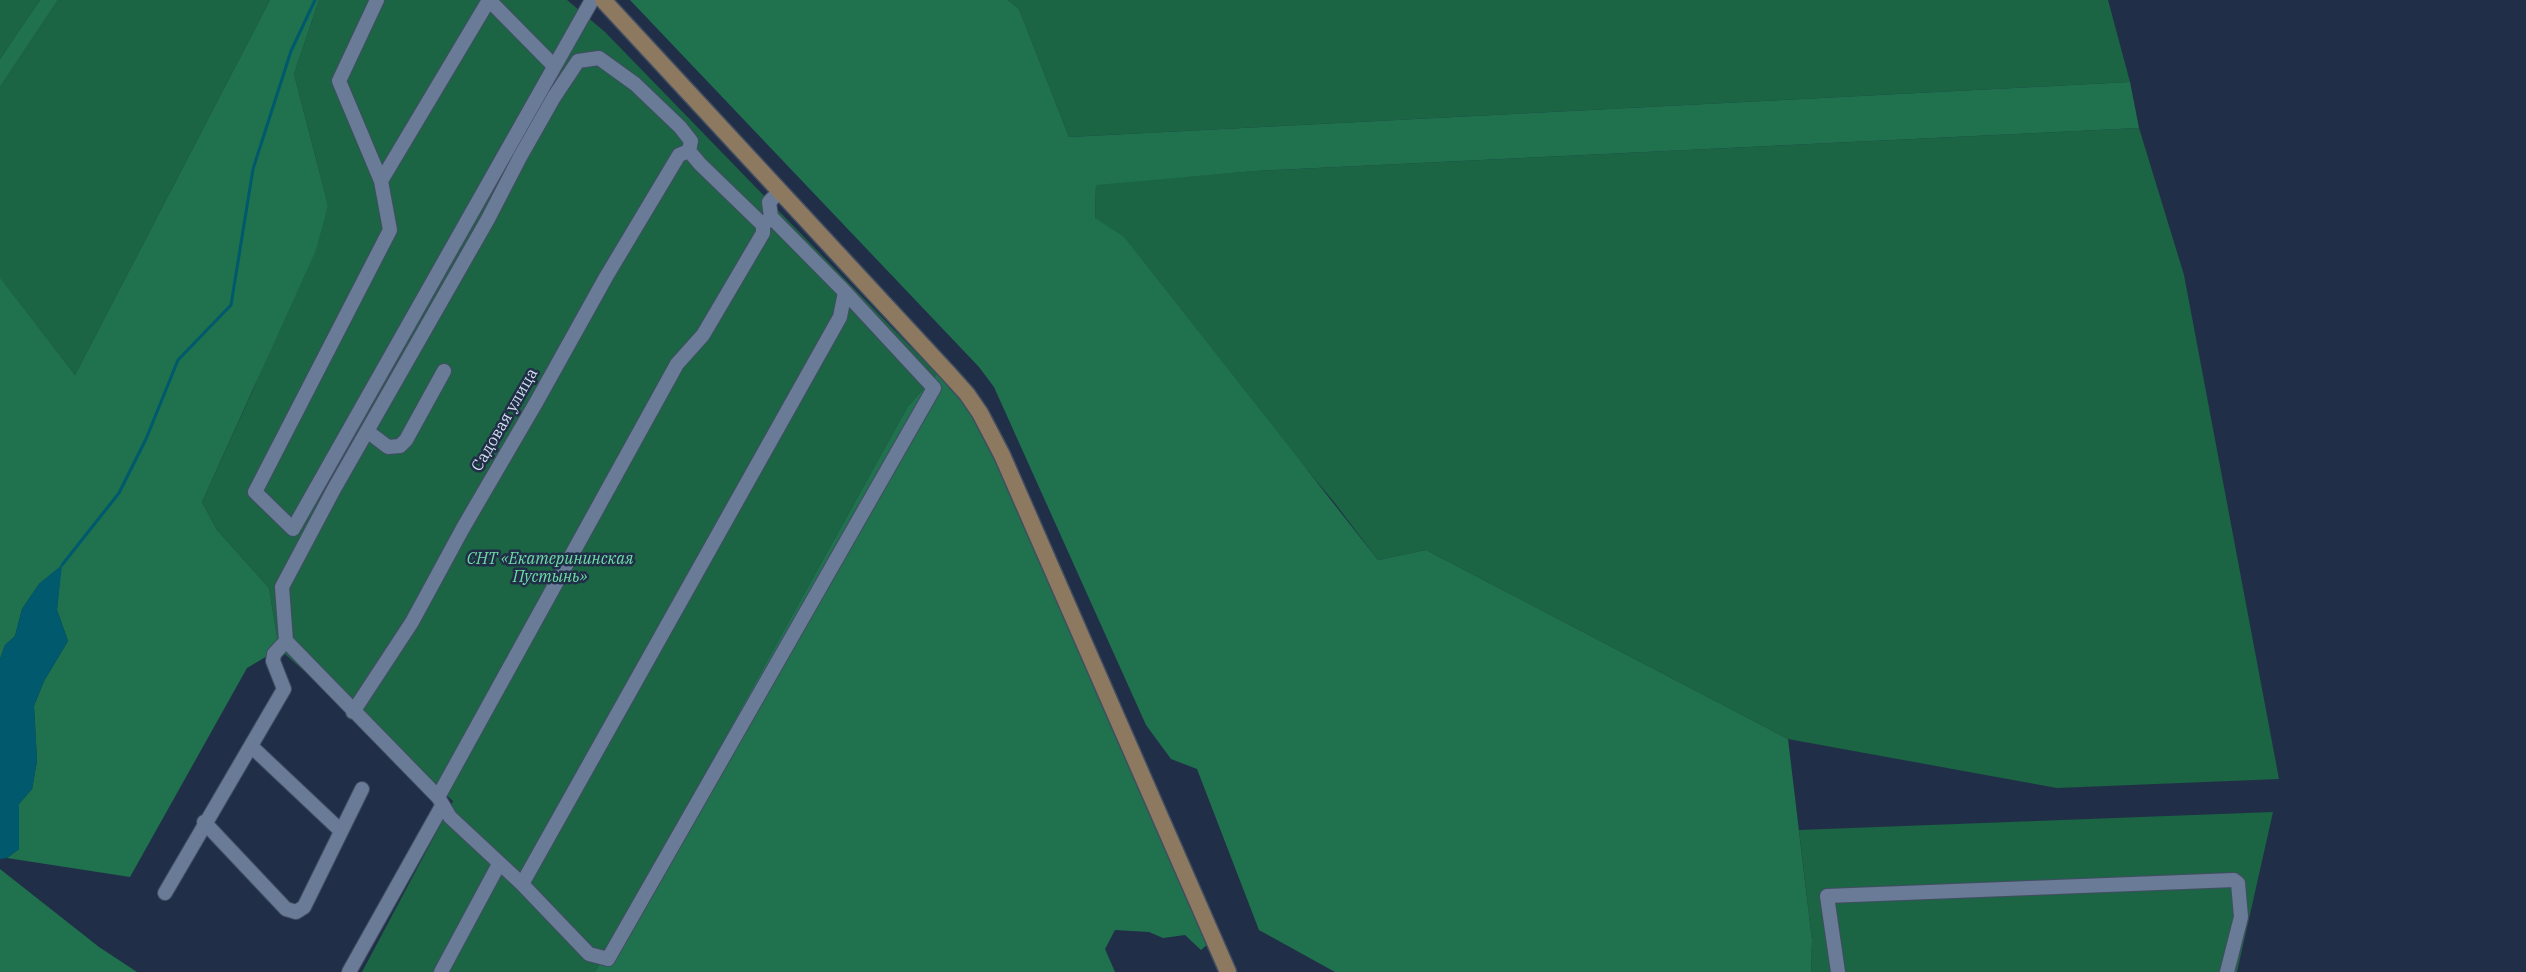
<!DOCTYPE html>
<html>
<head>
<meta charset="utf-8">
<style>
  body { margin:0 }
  canvas { display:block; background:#202f47 }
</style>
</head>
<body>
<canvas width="2526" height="972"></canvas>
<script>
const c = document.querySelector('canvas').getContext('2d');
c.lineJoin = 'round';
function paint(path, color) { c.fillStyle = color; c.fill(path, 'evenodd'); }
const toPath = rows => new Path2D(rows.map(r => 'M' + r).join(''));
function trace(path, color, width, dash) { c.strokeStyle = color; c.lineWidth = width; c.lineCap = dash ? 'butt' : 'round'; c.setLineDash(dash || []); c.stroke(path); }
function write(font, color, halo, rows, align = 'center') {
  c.font = font + ' "IBM Plex Serif",serif'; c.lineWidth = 5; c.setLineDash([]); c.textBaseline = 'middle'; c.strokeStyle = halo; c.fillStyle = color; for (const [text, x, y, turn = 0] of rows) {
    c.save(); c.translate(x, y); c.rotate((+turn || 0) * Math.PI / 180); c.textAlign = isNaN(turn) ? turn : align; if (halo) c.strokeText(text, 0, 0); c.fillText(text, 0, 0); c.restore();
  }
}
paint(toPath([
  [0,0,40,0,0,59],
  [58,0,270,0,75,375,0,279,0,87],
  [319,0,567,0,605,32,937,374,908,406,595,972,362,972,453,801,279,649,269,588,217,530,202,502,253,390,328,205,294,74],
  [1008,0,2108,0,2130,82,1069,137,1019,9],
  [2139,128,2184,275,2279,779,2057,788,1788,739,1426,550,1378,560,1334,502,1095,218,1096,184,1255,171],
  [2273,812,2237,972,1811,972,1812,940,1799,830]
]), '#1b6444');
paint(toPath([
  [40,0,58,0,0,87,0,59],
  [270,0,319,0,294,74,328,205,316,250,202,502,217,530,269,588,279,649,247,668,130,877,7,858,19,849,19,804,32,789,37,761,34,706,44,681,68,641,57,610,61,566,39,584,22,609,15,636,5,645,0,659,0,278,75,375],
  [630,0,1008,0,1019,9,1069,137,2130,82,2139,128,1255,171,1096,185,1095,218,1124,237,1378,560,1426,550,1788,739,1812,940,1811,972,1335,972,1259,930,1197,769,1171,759,1146,725,994,387,979,367],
  [937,374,969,404,989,438,1208,944,1201,950,1185,935,1163,938,1149,932,1115,930,1105,949,1115,972,595,972,908,406],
  [0,869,99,947,137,972,0,972]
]), '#1f724d');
paint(toPath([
  [62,565,57,610,68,641,44,681,34,706,37,761,32,789,19,804,19,849,7,858,0,859,0,659,5,645,15,636,22,609,39,584]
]), '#00596d');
trace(toPath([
  [62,565,119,493,146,439,178,360,231,305,253,169,291,51,315,0]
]), '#00596d', 3);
const minor = toPath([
  [377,0,339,81,381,181,390,230,255,492,293,529,592,0],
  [489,0,554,66],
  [381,181,489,0],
  [763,225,700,164,689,151,691,141,680,127,635,84,599,58,578,61,554,97,520,157,488,219,334,489,282,587,286,641,438,797,450,817,522,884,589,954,608,959,934,388,845,292,771,217],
  [367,431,388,447,400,446,406,440,444,371],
  [353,712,412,622,463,528,537,401,606,277,679,155,689,151],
  [251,746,341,831],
  [438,797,677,364,703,335,763,233,763,225,771,217,769,202,779,192],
  [204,822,286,909,296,912,304,907,362,789],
  [522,884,840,317,845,292],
  [165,893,284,689,273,661,274,654,286,641],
  [349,972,442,806],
  [441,972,499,864],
  [1838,972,1827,896,2234,880,2238,883,2241,917,2227,972]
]);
const major = toPath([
  [603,0,949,374,967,394,980,413,1002,455,1228,972]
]);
trace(minor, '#414d62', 16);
trace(major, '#414d62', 19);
trace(minor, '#6a7b97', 14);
trace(major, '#8d795f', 16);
write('16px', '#d2dcec', '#202f47', [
  ["Садовая улица",505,420,-60]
]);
write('italic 16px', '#6fdca6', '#202f47', [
  ["СНТ «Екатерининская",550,559],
  ["Пустынь»",550,577]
]);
</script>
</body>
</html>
